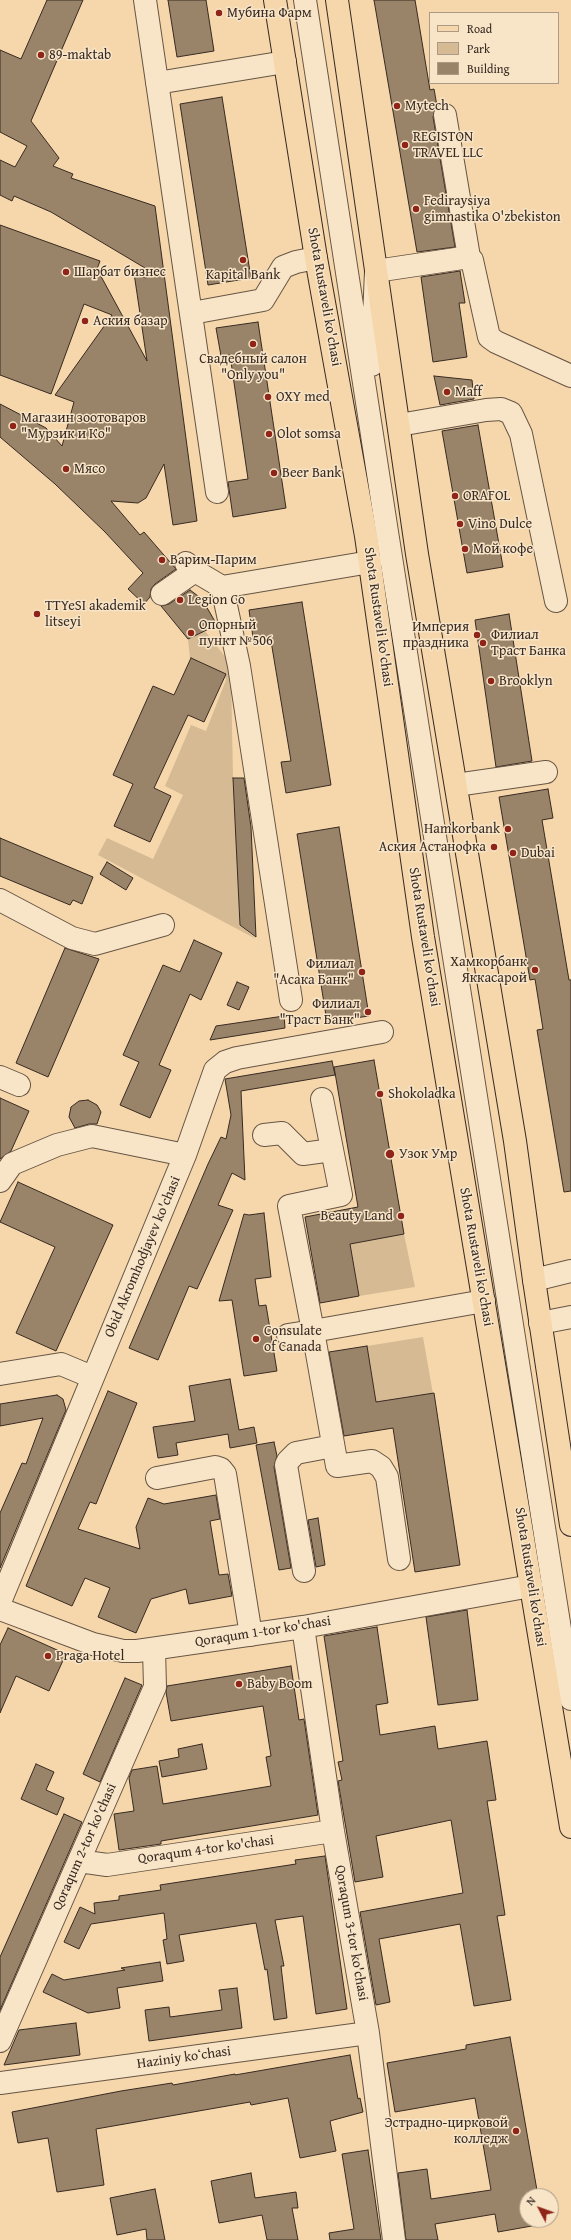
<!DOCTYPE html>
<html>
<head>
<meta charset="utf-8">
<style>
  body { margin:0 }
  #map { position:relative; width:571px; height:2240px; overflow:hidden; background:#f5d7ab; font-family:"Gentium Book Plus",serif }
  canvas { display:block }
  .legend { position:absolute; left:429px; top:12px; width:130px; height:72px; box-sizing:border-box; background:#f8e5c8; border:1px solid #ab9a86; margin:0; padding:5px 7px; list-style:none; font-size:12px; color:#382a22 }
  .legend li { display:flex; align-items:center; gap:8px; height:20px }
  .legend b { width:20px; border:1px solid #ab9a86 }
  .north { position:absolute; left:519px; top:2188px; width:40px; height:40px; box-sizing:border-box; background:#f8e5c8; border:1px solid #ab9a86; border-radius:50%; rotate:311deg; font-size:11px; font-weight:700; line-height:16px; text-align:center; color:#382a22 }
  .north::after { content:''; display:block; margin:auto; width:14px; height:18px; background:#8f2418; clip-path:polygon(50% 0,100% 100%,50% 72%,0 100%) }
</style>
</head>
<body>
<div id="map">
<canvas width="571" height="2240"></canvas>
<ul class="legend">
<li><b style="height:5px;background:#f5d7ab"></b>Road</li>
<li><b style="height:11px;background:#d5ba94"></b>Park</li>
<li><b style="height:11px;background:#9a8469"></b>Building</li>
</ul>
<div class="north">N</div>
</div>
<script>
const c = document.querySelector('canvas').getContext('2d');
c.lineJoin = 'round';
function paint(path, color) { c.fillStyle = color; c.fill(path, 'evenodd'); }
const toPath = rows => new Path2D(rows.map(r => 'M' + r).join(''));
function trace(path, color, width, dash) { c.strokeStyle = color; c.lineWidth = width; c.lineCap = dash ? 'butt' : 'round'; c.setLineDash(dash || []); c.stroke(path); }
function write(font, color, halo, rows, align = 'center') {
  c.font = font + ' "Gentium Book Plus",serif'; c.lineWidth = 3; c.setLineDash([]); c.textBaseline = 'middle'; c.strokeStyle = halo; c.fillStyle = color; for (const [text, x, y, turn = 0] of rows) {
    c.save(); c.translate(x, y); c.rotate((+turn || 0) * Math.PI / 180); c.textAlign = isNaN(turn) ? turn : align; if (halo) c.strokeText(text, 0, 0); c.fillText(text, 0, 0); c.restore();
  }
}
paint(toPath([
  [205,631,226,658,231,675,233,778,240,925,256,939,98,855,107,838,153,859,183,795,165,786,191,725,206,731,226,680,224,673,190,659,188,639],
  [404,1234,415,1287,359,1296,350,1244],
  [423,1337,433,1394,376,1402,367,1346]
]), '#d5ba94');
const building = toPath([
  [47,0,83,0,31,121,59,158,53,166,73,174,71,178,155,206,197,521,173,525,164,464,146,498,138,503,111,501,140,535,144,532,176,569,155,584,151,589,150,597,144,604,128,589,143,573,105,532,55,484,0,437,0,404,46,428,62,446,74,402,55,395,112,315,84,304,51,394,0,375,0,225,100,261,97,269,147,361,134,273,146,278,150,271,51,212,14,196,12,201,0,195,0,160,15,167,27,146,0,132,0,50,21,59,47,0],
  [168,0,206,0,214,51,177,57,168,0],
  [374,0,415,0,430,90,434,89,437,106,433,117,455,247,417,252,374,0],
  [222,97,251,278,208,285,180,104,222,97],
  [460,271,465,303,459,303,467,357,433,362,421,277,460,271],
  [258,322,286,508,233,517,228,482,248,479,230,355,221,356,216,328,258,322],
  [434,376,472,380,474,399,440,405,434,376],
  [478,425,503,567,467,573,442,431,478,425],
  [190,590,202,599,217,625,188,639,161,606,169,604,190,590],
  [302,602,331,785,286,793,281,762,291,761,271,641,254,644,249,610,302,602],
  [509,614,532,761,496,767,475,620,509,614],
  [191,658,226,674,204,722,188,715,154,788,171,796,150,842,114,826,133,784,113,775,153,686,174,695,191,658],
  [233,778,244,778,251,827,256,937,240,925,233,778],
  [548,789,553,818,542,820,569,980,571,980,571,1191,564,1192,537,1030,543,1029,535,979,530,980,499,797,548,789],
  [339,827,369,1016,327,1022,297,834,339,827],
  [0,838,93,877,82,904,73,900,70,905,0,876,0,838],
  [107,862,133,878,126,890,100,874,107,862],
  [194,940,222,953,201,1000,190,994,159,1065,171,1070,150,1118,120,1105,139,1062,123,1055,163,965,180,972,194,940],
  [65,948,99,959,48,1077,16,1063,65,948],
  [237,982,249,987,239,1010,227,1005,237,982],
  [284,1016,285,1028,210,1040,216,1026,284,1016],
  [374,1060,404,1234,350,1244,359,1296,320,1303,305,1217,358,1207,334,1067,374,1060],
  [332,1061,335,1075,241,1091,245,1180,232,1173,218,1205,233,1210,197,1289,189,1286,158,1360,129,1348,208,1164,221,1137,226,1139,231,1115,225,1079,332,1061],
  [0,1098,29,1111,11,1151,0,1159,0,1098],
  [88,1100,97,1105,101,1112,97,1124,89,1124,75,1128,69,1117,71,1107,79,1101,88,1100],
  [18,1182,113,1225,56,1351,16,1333,55,1247,0,1222,18,1182],
  [264,1213,271,1277,255,1279,259,1306,266,1305,277,1371,244,1376,232,1300,219,1301,244,1214,249,1215,264,1213],
  [367,1346,376,1402,434,1393,460,1565,415,1572,393,1428,344,1436,329,1352,367,1346],
  [230,1379,239,1430,254,1427,257,1443,230,1448,228,1434,176,1443,178,1455,158,1458,153,1427,195,1421,189,1386,230,1379],
  [108,1391,137,1403,96,1504,90,1502,78,1529,140,1549,136,1527,148,1498,164,1504,216,1495,220,1519,210,1521,219,1575,228,1574,232,1596,189,1604,186,1589,151,1599,136,1633,98,1617,110,1588,85,1578,72,1606,26,1586,108,1391],
  [57,1395,63,1399,66,1410,0,1568,0,1513,22,1463,26,1464,43,1418,0,1426,0,1404,57,1395],
  [274,1442,277,1456,274,1467,291,1568,279,1570,256,1445,274,1442],
  [318,1518,325,1565,316,1567,308,1520,318,1518],
  [467,1610,478,1700,438,1705,426,1617,467,1610],
  [377,1627,388,1703,376,1705,380,1735,435,1726,438,1749,487,1741,496,1800,487,1801,505,1915,497,1916,511,2000,474,2006,460,1924,379,1939,390,2002,376,2005,360,1912,463,1893,451,1820,376,1836,383,1877,355,1882,338,1781,342,1780,338,1762,343,1761,324,1636,377,1627],
  [8,1628,66,1654,49,1691,16,1676,0,1713,0,1645,8,1628],
  [291,1666,299,1720,304,1719,318,1815,161,1841,161,1844,119,1850,114,1814,134,1811,129,1778,132,1770,157,1766,163,1804,271,1786,266,1757,271,1756,263,1706,171,1721,166,1692,167,1686,291,1666],
  [125,1678,142,1685,100,1782,83,1774,125,1678],
  [202,1744,207,1769,162,1777,159,1761,179,1757,178,1749,202,1744],
  [36,1764,54,1772,46,1790,64,1798,57,1815,21,1799,36,1764],
  [64,1814,82,1822,0,2010,0,1957,64,1814],
  [325,1856,347,2009,316,2014,303,1916,275,1920,284,1966,281,1966,287,2018,274,2020,267,1969,265,1970,256,1923,179,1935,184,1961,167,1964,163,1940,167,1939,164,1913,91,1924,79,1949,64,1942,80,1907,95,1914,94,1903,119,1900,119,1896,161,1890,160,1885,296,1864,295,1860,325,1856],
  [160,1962,163,1981,117,1988,120,2008,88,2013,43,1992,52,1974,64,1980,125,1970,121,1968,160,1962],
  [237,1988,242,2028,149,2041,145,2010,169,2007,170,2017,222,2010,219,1990,237,1988],
  [76,2023,80,2055,4,2065,19,2030,76,2023],
  [510,2037,538,2196,527,2196,527,2220,542,2220,543,2224,498,2232,495,2214,435,2224,438,2240,406,2240,398,2173,427,2169,431,2199,491,2190,475,2098,395,2112,387,2063,466,2049,466,2045,510,2037],
  [350,2055,358,2099,360,2098,363,2112,330,2121,336,2151,300,2158,288,2098,251,2105,250,2102,96,2129,104,2185,57,2192,48,2138,18,2143,12,2112,121,2091,172,2083,173,2085,235,2074,235,2075,350,2055],
  [368,2150,381,2240,330,2240,329,2233,354,2229,342,2154,368,2150],
  [251,2173,255,2198,296,2192,298,2208,292,2208,298,2240,267,2240,262,2215,219,2223,211,2181,251,2173],
  [155,2189,165,2240,147,2240,146,2229,117,2235,110,2198,155,2189]
]);
paint(building, '#9a8469');
trace(building, '#382a22', 1);
const minor = toPath([
  [145,0,217,492],
  [305,0,387,532,571,1699],
  [157,83,285,62],
  [445,115,469,257],
  [192,313,263,300,283,267,296,262,316,258],
  [372,365,376,271,469,257,472,260,489,337,496,342,571,376],
  [399,425,486,410,501,409,511,413,521,434,556,601],
  [186,563,195,571,222,587,370,562],
  [222,587,239,666,291,1000],
  [162,594,195,571],
  [456,785,546,772],
  [0,900,72,938,95,944,163,925],
  [0,1077,19,1085],
  [264,1135,282,1133,303,1154,332,1150],
  [0,1181,12,1164,57,1145,92,1136,185,1155],
  [534,1280,571,1271],
  [540,1323,571,1317],
  [288,1335,313,1331,289,1206,341,1195,322,1099],
  [0,1374,61,1364,92,1377],
  [157,1478,215,1467,221,1469,225,1474,251,1635],
  [399,1559,387,1477,381,1467,372,1461,337,1466,313,1331,484,1301],
  [304,1571,286,1465,288,1461,296,1453,333,1446],
  [0,1602,185,1155,215,1070,225,1062,237,1058,382,1032],
  [0,1609,93,1644,123,1651,137,1651,303,1627,531,1586],
  [303,1627,333,1831,368,2033,394,2240],
  [79,1861,107,1865,333,1831],
  [0,2041,155,1687,154,1649],
  [0,2083,368,2033]
]);
const major = toPath([
  [275,0,316,258,366,536,423,937,571,1827],
  [337,0,417,554,515,1141,534,1280,571,1525]
]);
trace(minor, '#675544', 24);
trace(major, '#382a22', 24);
trace(minor, '#f8e5c8', 22);
trace(major, '#f5d7ab', 22);
for (const [x, y, r, color] of [
  [219,13,4,"#8f2418"],
  [41,55,4,"#8f2418"],
  [397,106,4,"#8f2418"],
  [405,145,4,"#8f2418"],
  [416,209,4,"#8f2418"],
  [243,260,4,"#8f2418"],
  [66,272,4,"#8f2418"],
  [85,321,4,"#8f2418"],
  [253,344,4,"#8f2418"],
  [447,392,4,"#8f2418"],
  [268,397,4,"#8f2418"],
  [13,426,4,"#8f2418"],
  [269,434,4,"#8f2418"],
  [66,469,4,"#8f2418"],
  [274,473,4,"#8f2418"],
  [455,496,4,"#8f2418"],
  [460,524,4,"#8f2418"],
  [465,549,4,"#8f2418"],
  [162,560,4,"#8f2418"],
  [180,600,4,"#8f2418"],
  [37,614,4,"#8f2418"],
  [191,633,4,"#8f2418"],
  [477,635,4,"#8f2418"],
  [483,643,4,"#8f2418"],
  [491,681,4,"#8f2418"],
  [508,829,4,"#8f2418"],
  [494,847,4,"#8f2418"],
  [513,853,4,"#8f2418"],
  [535,970,4,"#8f2418"],
  [362,972,4,"#8f2418"],
  [368,1012,4,"#8f2418"],
  [380,1094,4,"#8f2418"],
  [390,1154,5,"#8f2418"],
  [401,1216,4,"#8f2418"],
  [256,1339,4,"#8f2418"],
  [48,1656,4,"#8f2418"],
  [239,1684,4,"#8f2418"],
  [516,2131,4,"#8f2418"]
]) { const dot = new Path2D(); dot.arc(x, y, r, 0, 2 * Math.PI); c.fillStyle = color; c.fill(dot); trace(dot, '#f8e5c8', 1.5); }
write('14px', '#382a22', '#f8e5c8', [
  ["Мубина Фарм",227,13],
  ["89-maktab",49,55],
  ["Mytech",405,106],
  ["REGISTON",413,137],
  ["TRAVEL LLC",413,153],
  ["Fediraysiya",424,201],
  ["gimnastika O'zbekiston",424,217],
  ["Шарбат бизнес",74,272],
  ["Kapital Bank",243,275,"center"],
  ["Аския базар",93,321],
  ["Свадебный салон",253,359,"center"],
  ["\"Only you\"",253,375,"center"],
  ["Maff",455,392],
  ["OXY med",276,397],
  ["Магазин зоотоваров",21,418],
  ["\"Мурзик и Ко\"",21,434],
  ["Olot somsa",277,434],
  ["Мясо",74,469],
  ["Beer Bank",282,473],
  ["ORAFOL",463,496],
  ["Vino Dulce",468,524],
  ["Мой кофе",473,549],
  ["Варим-Парим",170,560],
  ["Legion Co",188,600],
  ["TTYeSI akademik",45,606],
  ["litseyi",45,622],
  ["Опорный",199,625],
  ["пункт №506",199,641],
  ["Империя",469,627,"right"],
  ["праздника",469,643,"right"],
  ["Филиал",491,635],
  ["Траст Банка",491,651],
  ["Brooklyn",499,681],
  ["Hamkorbank",500,829,"right"],
  ["Аския Астанофка",486,847,"right"],
  ["Dubai",521,853],
  ["Хамкорбанк",527,962,"right"],
  ["Яккасарой",527,978,"right"],
  ["Филиал",354,964,"right"],
  ["\"Асака Банк\"",354,980,"right"],
  ["Филиал",360,1004,"right"],
  ["\"Траст Банк\"",360,1020,"right"],
  ["Shokoladka",388,1094],
  ["Узок Умр",399,1154],
  ["Beauty Land",393,1216,"right"],
  ["Consulate",264,1331],
  ["of Canada",264,1347],
  ["Praga Hotel",56,1656],
  ["Baby Boom",247,1684],
  ["Эстрадно-цирковой",508,2123,"right"],
  ["колледж",508,2139,"right"]
], 'left');
write('14px', '#382a22', '#f8e5c8', [
  ["Shota Rustaveli ko'chasi",324,297,80],
  ["Shota Rustaveli ko'chasi",378,617,82],
  ["Shota Rustaveli ko'chasi",424,937,81],
  ["Obid Akromhodjayev ko'chasi",143,1257,-67],
  ["Shota Rustaveli ko'chasi",476,1257,80],
  ["Shota Rustaveli ko'chasi",530,1577,81],
  ["Qoraqum 1-tor ko'chasi",263,1632,-9],
  ["Qoraqum 2-tor ko'chasi",85,1847,-66],
  ["Qoraqum 4-tor ko'chasi",206,1850,-8],
  ["Qoraqum 3-tor ko'chasi",351,1933,80],
  ["Haziniy koʻchasi",184,2058,-8]
]);
</script>
</body>
</html>
